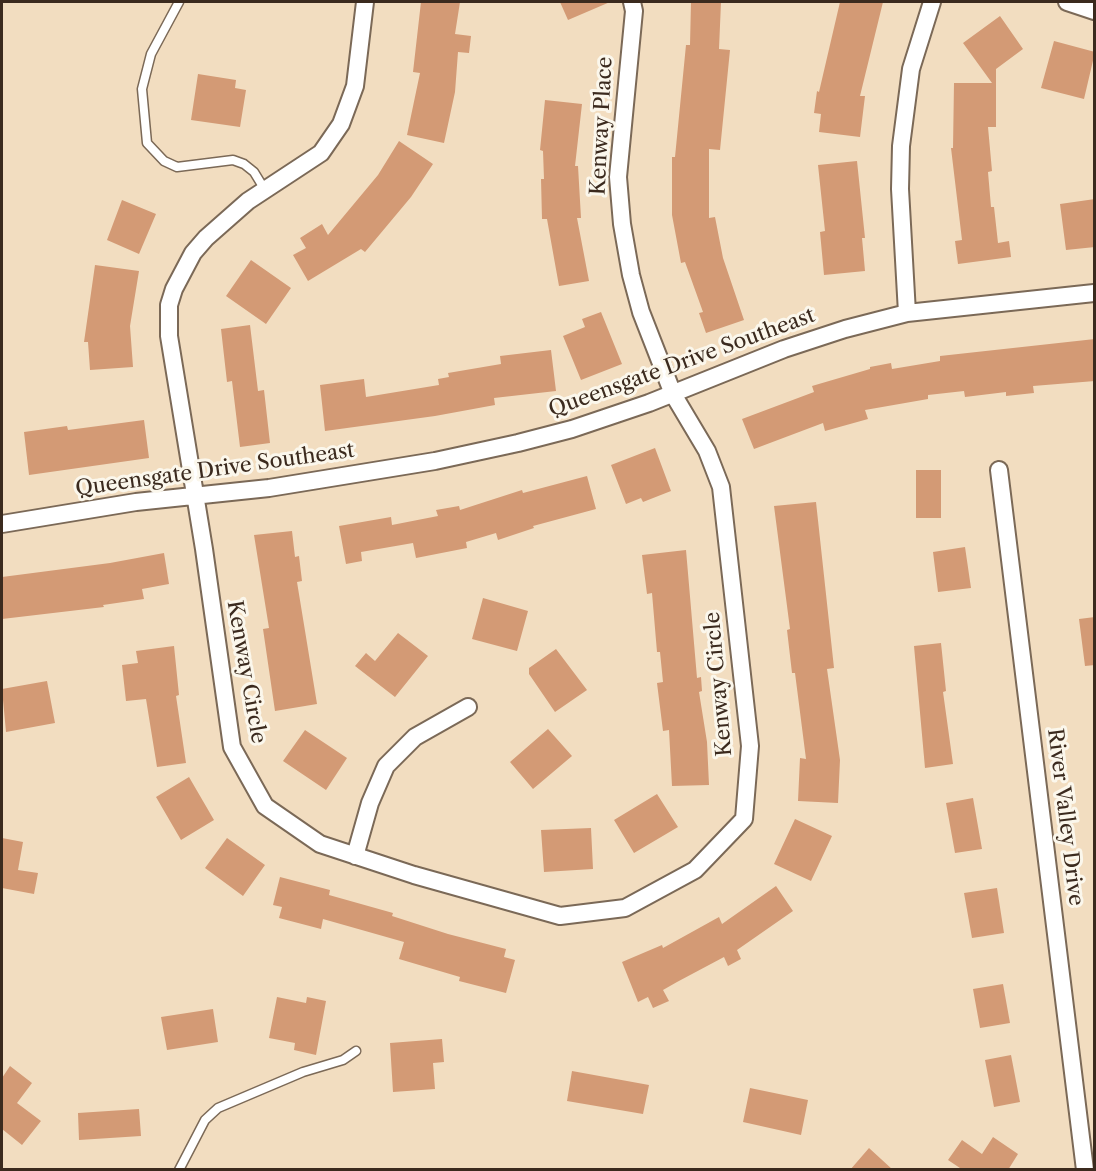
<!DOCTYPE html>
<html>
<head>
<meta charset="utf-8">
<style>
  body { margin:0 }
  #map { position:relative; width:1096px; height:1171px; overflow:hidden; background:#f2ddc0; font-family:"Libre Caslon Text",serif }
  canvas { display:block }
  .frame { position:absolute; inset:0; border:3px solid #3b2a1e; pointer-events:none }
</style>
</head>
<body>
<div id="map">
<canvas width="1096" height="1171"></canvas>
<div class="frame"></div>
</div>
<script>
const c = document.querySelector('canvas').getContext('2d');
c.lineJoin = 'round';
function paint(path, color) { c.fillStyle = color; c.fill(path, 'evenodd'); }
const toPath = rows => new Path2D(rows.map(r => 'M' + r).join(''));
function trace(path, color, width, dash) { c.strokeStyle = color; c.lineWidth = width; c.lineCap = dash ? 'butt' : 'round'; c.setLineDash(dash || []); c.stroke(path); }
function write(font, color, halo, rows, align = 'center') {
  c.font = font + ' "Libre Caslon Text",serif'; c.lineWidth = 6; c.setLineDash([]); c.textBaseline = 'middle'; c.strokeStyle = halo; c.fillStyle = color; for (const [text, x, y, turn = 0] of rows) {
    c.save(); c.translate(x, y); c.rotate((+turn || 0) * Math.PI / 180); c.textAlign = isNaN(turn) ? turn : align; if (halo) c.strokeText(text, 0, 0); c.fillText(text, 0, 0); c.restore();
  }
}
paint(toPath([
  [421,2,460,2,455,34,471,36,469,53,458,52,455,92,444,143,407,135,420,73,413,72],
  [560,2,610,2,568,20],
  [691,2,721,2,719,49,730,50,720,150,709,149,709,218,715,217,723,258,744,320,706,333,699,313,703,312,685,262,681,263,672,215,672,157,675,157,686,45,690,45],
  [840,2,883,2,860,96,865,96,860,137,819,132,821,114,814,113,817,91,819,92],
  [1000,16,1023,49,996,69,996,127,988,127,992,171,988,172,991,207,994,207,998,243,1009,241,1011,257,958,264,955,241,962,240,951,148,953,148,954,83,992,83,963,43],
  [1054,41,1095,52,1084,99,1041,88],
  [198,74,236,80,235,88,246,90,240,127,191,120],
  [545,100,582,104,575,166,578,166,581,218,577,218,589,281,559,286,547,219,542,219,541,179,544,179,543,151,540,150],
  [399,141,433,164,411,197,365,252,361,249,308,281,293,255,306,248,300,238,322,224,328,235,378,175],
  [857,161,865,238,862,238,865,271,824,275,820,232,825,231,818,165],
  [1095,199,1095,247,1066,250,1060,204],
  [122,200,156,214,139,254,107,240],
  [251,260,291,288,266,324,226,296],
  [95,265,139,271,130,326,133,367,90,370,88,342,84,342],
  [601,312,622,364,581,380,563,336,585,327,582,319],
  [250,325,258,391,264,390,270,443,240,447,232,381,227,382,221,329],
  [1095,339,1095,381,1033,386,1034,393,1006,396,1006,392,965,397,964,391,928,395,928,399,865,410,868,419,825,431,823,423,754,449,742,419,814,392,812,386,870,369,870,367,891,363,892,369,940,361,940,356],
  [551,350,556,391,494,398,495,405,435,416,325,431,320,385,364,379,366,397,439,385,438,379,449,377,448,373,501,364,500,356],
  [144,420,149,458,29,475,24,432,67,426,68,430],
  [655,448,671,491,643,502,641,498,626,504,611,465],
  [916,470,941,470,941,518,916,518],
  [587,476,596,509,533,526,534,528,498,540,496,533,466,542,467,548,416,558,413,543,361,552,362,561,346,564,339,526,391,517,392,525,438,516,436,510,459,506,460,510,522,490,523,493],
  [816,502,834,668,827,669,840,760,838,803,798,801,800,758,806,759,795,673,792,673,787,630,790,629,774,506],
  [292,531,295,557,299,556,302,581,297,582,317,704,275,711,263,629,269,628,254,535],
  [965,547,971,588,938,592,933,552],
  [686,550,697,678,701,677,702,691,699,692,707,742,709,785,672,786,669,730,663,731,657,683,663,682,660,652,657,652,652,593,647,594,642,555],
  [164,553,169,584,142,589,144,599,103,605,104,607,2,619,2,577,110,563],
  [483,598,528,611,517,651,472,639],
  [1095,617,1095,665,1085,666,1079,619],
  [398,633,428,656,395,697,355,666,366,653,375,661],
  [941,643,946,691,943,692,953,764,925,768,914,646],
  [174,646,179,695,176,696,186,763,157,767,146,699,126,701,122,665,138,663,136,651],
  [556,649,587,690,555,712,529,674,529,668],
  [47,681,55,723,6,732,2,689],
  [548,729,572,756,533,789,510,762],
  [305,730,347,758,326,790,283,761],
  [189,777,214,820,181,840,156,797],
  [657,794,678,827,634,853,614,820],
  [973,798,982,849,955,853,946,803],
  [795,819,832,836,811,881,774,864],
  [591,828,593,869,544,872,541,830],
  [2,838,23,842,18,870,38,873,34,894,2,888],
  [227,838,265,865,243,896,205,868],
  [280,877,330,890,329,895,393,913,392,916,448,934,506,949,504,957,515,960,506,993,459,981,460,977,399,959,404,942,323,919,321,929,279,918,282,907,273,905],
  [776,886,793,911,737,950,741,959,728,966,724,957,677,982,663,990,669,1001,653,1008,648,997,638,1002,622,962,662,945,663,948,719,917,722,924],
  [997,888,1004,933,972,938,964,893],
  [1003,984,1010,1023,980,1028,973,989],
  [277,997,306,1003,307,997,326,1001,316,1055,294,1050,295,1043,269,1038],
  [213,1009,218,1042,167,1050,161,1017],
  [442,1039,444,1062,433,1063,435,1089,393,1092,390,1043],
  [1011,1055,1020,1102,994,1107,985,1060],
  [10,1066,32,1083,17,1103,41,1121,22,1145,2,1129,2,1078],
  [572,1071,649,1085,643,1114,567,1101],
  [750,1088,808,1100,801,1135,743,1122],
  [139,1109,141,1136,79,1140,78,1113],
  [993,1137,1018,1154,1008,1170,963,1170,948,1160,962,1140,982,1154],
  [869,1148,893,1170,850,1170]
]), '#d39a75');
const lane = toPath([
  [179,2,151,54,142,89,147,143,164,161,177,167,233,160,244,164,254,172,265,190],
  [179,1170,205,1120,218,1108,303,1072,343,1060,356,1051]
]);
const street = toPath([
  [365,2,355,86,341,124,321,153,248,201,206,238,193,253,174,289,169,305,169,336,204,549,232,747,265,806,320,844,414,875,560,916,625,908,695,870,744,819,750,746,721,487,707,451,673,394,641,312,631,275,622,224,618,177,634,11,632,2],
  [1067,2,1094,11],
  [907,313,900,189,901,146,911,69,932,2],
  [999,470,1085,1170],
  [2,524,136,502,269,488,435,461,518,443,572,429,649,403,784,349,845,329,907,313,1094,293],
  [355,856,370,803,386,766,415,737,468,707]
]);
trace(lane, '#7b6957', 11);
trace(street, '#7b6957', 20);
trace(lane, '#fff', 8);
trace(street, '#fff', 16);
write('21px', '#3b2a1e', '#fbf7ec', [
  ["Kenway Place",602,126,-87],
  ["Queensgate Drive Southeast",682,363,-20],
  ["Queensgate Drive Southeast",215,470,-8],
  ["Kenway Circle",246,672,80],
  ["Kenway Circle",719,684,-95],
  ["River Valley Drive",1065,817,83]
]);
</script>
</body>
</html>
